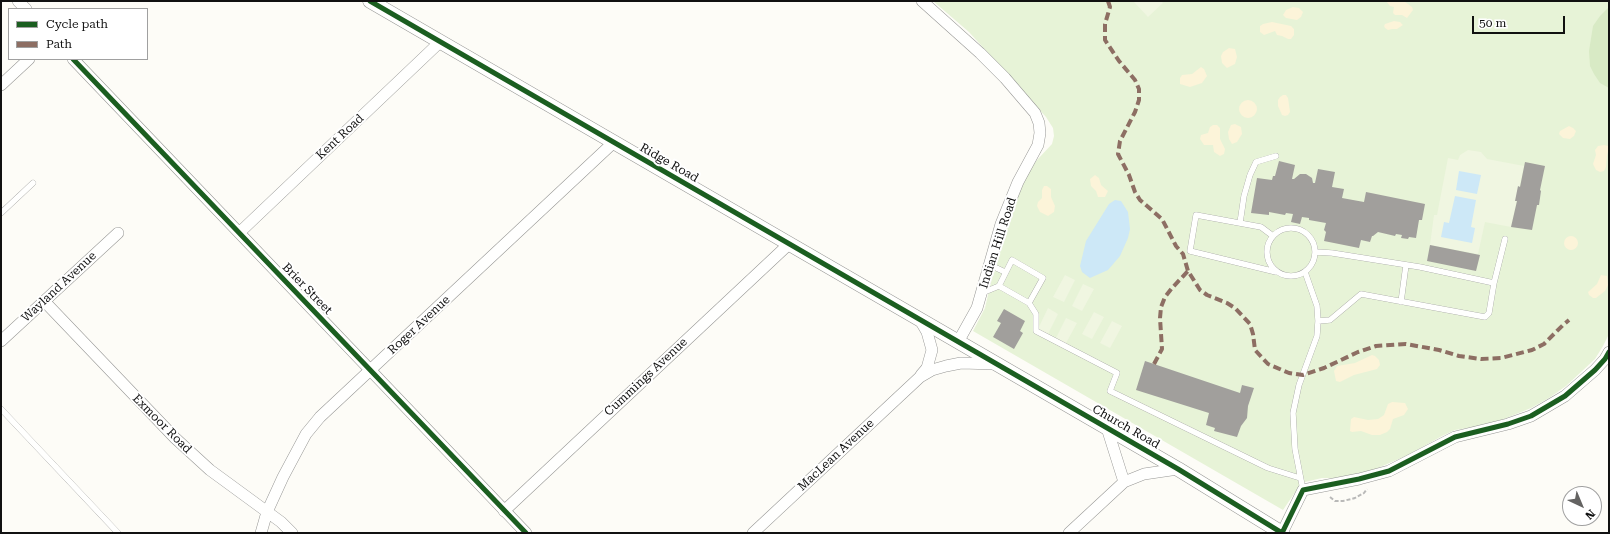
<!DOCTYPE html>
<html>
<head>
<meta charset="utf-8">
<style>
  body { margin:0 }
  #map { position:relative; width:1610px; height:534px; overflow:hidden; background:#fdfcf7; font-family:"Roboto Serif",serif }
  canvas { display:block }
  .frame { position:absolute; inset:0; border:2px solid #111; pointer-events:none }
  .legend { position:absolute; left:8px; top:8px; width:140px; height:52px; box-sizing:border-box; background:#fff; border:1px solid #a0a0a0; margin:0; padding:5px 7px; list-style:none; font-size:12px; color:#111 }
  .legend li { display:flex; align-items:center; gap:8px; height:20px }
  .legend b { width:20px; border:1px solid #a0a0a0 }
  .north { position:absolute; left:1562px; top:486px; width:40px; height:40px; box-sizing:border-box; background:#fff; border:1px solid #a0a0a0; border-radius:50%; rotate:136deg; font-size:11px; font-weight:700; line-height:16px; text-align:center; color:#111 }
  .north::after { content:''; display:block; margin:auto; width:14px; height:18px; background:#646362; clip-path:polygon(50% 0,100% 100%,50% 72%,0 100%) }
  .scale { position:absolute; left:1472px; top:16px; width:93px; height:18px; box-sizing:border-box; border:2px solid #111; border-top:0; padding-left:5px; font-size:12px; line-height:14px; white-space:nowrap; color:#111; -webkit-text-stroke:3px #fff; paint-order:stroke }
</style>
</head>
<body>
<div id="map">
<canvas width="1610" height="534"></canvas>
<div class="frame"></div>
<ul class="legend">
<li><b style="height:5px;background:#1b5e20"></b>Cycle path</li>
<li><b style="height:5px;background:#8d6e63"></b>Path</li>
</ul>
<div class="north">N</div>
<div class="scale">50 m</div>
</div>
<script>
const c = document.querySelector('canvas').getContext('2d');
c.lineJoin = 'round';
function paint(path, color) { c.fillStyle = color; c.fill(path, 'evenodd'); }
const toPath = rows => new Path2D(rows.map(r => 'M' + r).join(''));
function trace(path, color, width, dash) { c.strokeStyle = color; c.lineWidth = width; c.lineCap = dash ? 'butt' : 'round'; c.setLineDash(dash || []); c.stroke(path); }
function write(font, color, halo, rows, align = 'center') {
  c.font = font + ' "Roboto Serif",serif'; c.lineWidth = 4; c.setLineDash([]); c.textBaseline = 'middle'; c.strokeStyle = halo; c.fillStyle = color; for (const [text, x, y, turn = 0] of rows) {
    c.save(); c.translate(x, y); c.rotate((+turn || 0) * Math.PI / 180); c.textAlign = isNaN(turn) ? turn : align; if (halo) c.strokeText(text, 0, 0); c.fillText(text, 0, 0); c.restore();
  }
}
paint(toPath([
  [933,1,1609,1,1609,334,1603,346,1595,359,1566,386,1549,398,1531,408,1504,419,1480,426,1455,430,1442,436,1408,455,1371,471,1339,478,1322,478,1305,482,1298,488,1283,510,973,331,985,308,998,251,1018,195,1028,172,1037,160,1052,144,1054,136,1053,128,1046,117,969,32]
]), '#e7f3d7');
paint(toPath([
  [1609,7,1609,88,1600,83,1594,74,1590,66,1589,51,1593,26,1600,16]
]), '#d8eac5');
paint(toPath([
  [1386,1,1404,1,1412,7,1413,10,1407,18,1402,15,1395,15,1393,13,1394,7,1390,6],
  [1293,7,1299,8,1303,12,1301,17,1297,20,1286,18,1283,15,1286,10],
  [1394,21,1400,22,1403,25,1397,29,1392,29,1388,30,1385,28,1384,26,1385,24],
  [1272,22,1291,26,1294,29,1294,35,1291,39,1288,39,1282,36,1277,35,1275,31,1264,35,1260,32,1260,26,1263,24],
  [1229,48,1235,49,1237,57,1235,64,1227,68,1222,63,1221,56,1223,52],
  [1201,67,1204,69,1207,76,1202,83,1190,87,1180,84,1180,78,1182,75,1192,74],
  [1283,95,1286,95,1288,98,1290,112,1288,115,1285,116,1282,115,1278,106,1278,100,1280,97],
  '1239 109a9 9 0 1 1 18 0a9 9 0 1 1-18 0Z',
  [1235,124,1241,127,1242,134,1237,142,1232,144,1229,139,1228,132,1231,125],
  [1213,125,1217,125,1220,128,1220,139,1225,149,1224,154,1220,156,1214,152,1213,145,1204,145,1200,139,1201,135,1208,133,1210,127],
  [1569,126,1573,128,1576,131,1574,136,1570,139,1563,138,1559,134,1560,131],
  [1604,145,1608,146,1609,149,1607,155,1606,167,1604,171,1600,172,1596,170,1593,164,1596,155,1595,150,1598,146],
  [1095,175,1099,178,1101,185,1108,191,1105,197,1098,197,1096,191,1091,186,1090,179],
  [1044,186,1047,186,1051,189,1051,197,1055,206,1054,212,1048,216,1040,212,1037,206,1038,202,1042,198,1042,190],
  '1564 243a7 7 0 1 1 14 0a7 7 0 1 1-14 0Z',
  [1601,275,1607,276,1608,285,1605,291,1596,298,1593,298,1589,295,1588,292,1597,284],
  [1372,355,1375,356,1379,360,1380,365,1377,369,1354,375,1340,382,1336,381,1334,371,1337,366,1355,363],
  [1392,402,1405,403,1408,409,1404,415,1393,419,1390,429,1387,432,1380,435,1372,435,1361,431,1352,432,1350,431,1351,419,1354,417,1368,420,1378,419,1384,415,1388,404]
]), '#fcf4d9');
paint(toPath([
  [1133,1,1161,1,1163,3,1148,17],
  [1468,150,1481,152,1487,159,1524,166,1511,227,1485,222,1478,254,1430,245,1434,215,1437,215,1448,158,1458,160,1460,155],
  [1065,275,1075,280,1064,302,1053,297],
  [1083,284,1094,289,1082,311,1072,306],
  [1048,308,1058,314,1047,336,1037,331],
  [1094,312,1104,317,1092,339,1082,334],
  [1066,318,1077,323,1065,345,1055,340],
  [1112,321,1122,326,1110,348,1100,343]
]), '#f0f6e1');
paint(toPath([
  [1459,171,1481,175,1477,194,1456,190],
  [1455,196,1476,200,1471,227,1475,228,1472,243,1441,237,1444,222,1449,223],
  [1115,200,1121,201,1128,212,1130,229,1128,238,1120,256,1108,270,1090,278,1082,272,1080,266,1086,241,1109,204]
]), '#cde8f7');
paint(toPath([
  [1279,161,1295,165,1292,179,1294,179,1300,174,1306,174,1312,178,1313,183,1315,183,1318,169,1335,172,1332,187,1344,189,1342,198,1364,202,1366,192,1425,204,1422,220,1419,220,1416,238,1409,237,1408,239,1401,238,1402,235,1396,234,1395,236,1378,232,1373,236,1372,236,1370,242,1361,240,1359,248,1324,241,1326,232,1324,230,1326,223,1309,220,1309,218,1302,217,1300,224,1291,222,1293,214,1286,213,1285,215,1269,212,1269,215,1251,213,1257,178,1272,180,1273,176,1275,176],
  [1525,162,1545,166,1540,190,1541,191,1539,205,1537,205,1532,230,1511,227,1517,201,1515,201,1518,186,1520,187],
  [1430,245,1480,255,1476,271,1427,261],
  [1004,309,1025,321,1020,331,1023,333,1014,349,993,337,1001,323,997,321],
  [1145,361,1240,393,1242,385,1254,388,1248,406,1247,418,1241,426,1237,437,1214,431,1215,428,1206,425,1209,413,1136,390]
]), '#a19f9c');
const service = toPath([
  [1,213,33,183],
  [1240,223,1244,196,1250,175,1256,162,1276,156],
  '1267 252a24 24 0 1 1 48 0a24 24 0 1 1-48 0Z',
  [1273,236,1261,227,1196,215,1190,251,1276,272],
  [1316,252,1332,253,1420,267,1494,283],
  [990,265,1005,272],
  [982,293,999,286],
  [1401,302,1406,265],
  [1029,303,1043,278,1012,260,999,286,1029,303,1036,314,1036,331,1117,373,1110,391,1268,468,1300,478],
  [1318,321,1330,320,1361,294,1485,317,1489,313,1494,283,1505,239],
  [1,409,118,533],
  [1303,490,1295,449,1293,413,1299,385,1317,336,1318,321,1317,306,1305,272]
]);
const minor = toPath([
  [18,1,26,9],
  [922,1,980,53,1005,78,1035,113,1039,123,1040,133,1038,145,1018,182,1001,224,977,308,958,342],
  [73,59,526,533],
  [1,85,29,59],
  [240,232,440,42],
  [44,301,175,438,210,470,281,522,292,533],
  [920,320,927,332,932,350,927,368,921,375],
  [1,341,118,233],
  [1107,428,1124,482],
  [504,511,789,244],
  [261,533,267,512,283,477,306,434,320,417,614,142],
  [753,533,920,377,932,370,946,366,961,363,995,364],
  [1069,533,1124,482,1144,474,1178,469],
  [1282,533,1303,490,1359,479,1389,471,1455,437,1508,424,1531,416,1565,396,1595,370,1605,359,1609,352]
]);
const tertiary = toPath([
  [370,1,1178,469,1282,533]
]);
trace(service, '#979795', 6);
trace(minor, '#979795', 12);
trace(tertiary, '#979795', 15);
trace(toPath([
  [1330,497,1335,501,1343,501,1355,498,1364,493,1367,489]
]), '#b9b9b8', 2, [4, 2]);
trace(service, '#fffffe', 5.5);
trace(minor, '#fffffe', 11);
trace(tertiary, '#fffffe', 14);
trace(toPath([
  [1108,1,1110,7,1105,24,1105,40,1119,61,1135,80,1139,89,1139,100,1135,112,1120,141,1118,154,1129,175,1135,192,1140,200,1162,219,1176,246,1183,254,1188,271,1200,290,1207,295,1227,303,1235,308,1250,324,1253,334,1255,350,1268,364,1289,373,1303,375,1324,368,1358,352,1376,346,1406,344,1439,350,1459,356,1481,359,1501,358,1532,350,1544,344,1563,325,1569,320],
  [1154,364,1162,349,1160,318,1161,307,1165,297,1172,288,1188,271]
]), '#8d6e63', 4, [8, 4]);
trace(toPath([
  [370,1,1178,469,1282,533,1303,490,1359,479,1389,471,1455,437,1508,424,1531,416,1565,396,1595,370,1605,359,1609,352],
  [73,59,526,533]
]), '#1b5e20', 5);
write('12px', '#111', '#fff', [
  ["Kent Road",340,137,-43],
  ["Ridge Road",669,163,30],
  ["Indian Hill Road",998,243,-72],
  ["Wayland Avenue",59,287,-43],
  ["Brier Street",307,289,46],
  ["Roger Avenue",419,325,-43],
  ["Cummings Avenue",646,377,-43],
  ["Exmoor Road",162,424,45],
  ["Church Road",1126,427,30],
  ["MacLean Avenue",836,455,-43]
]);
</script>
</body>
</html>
